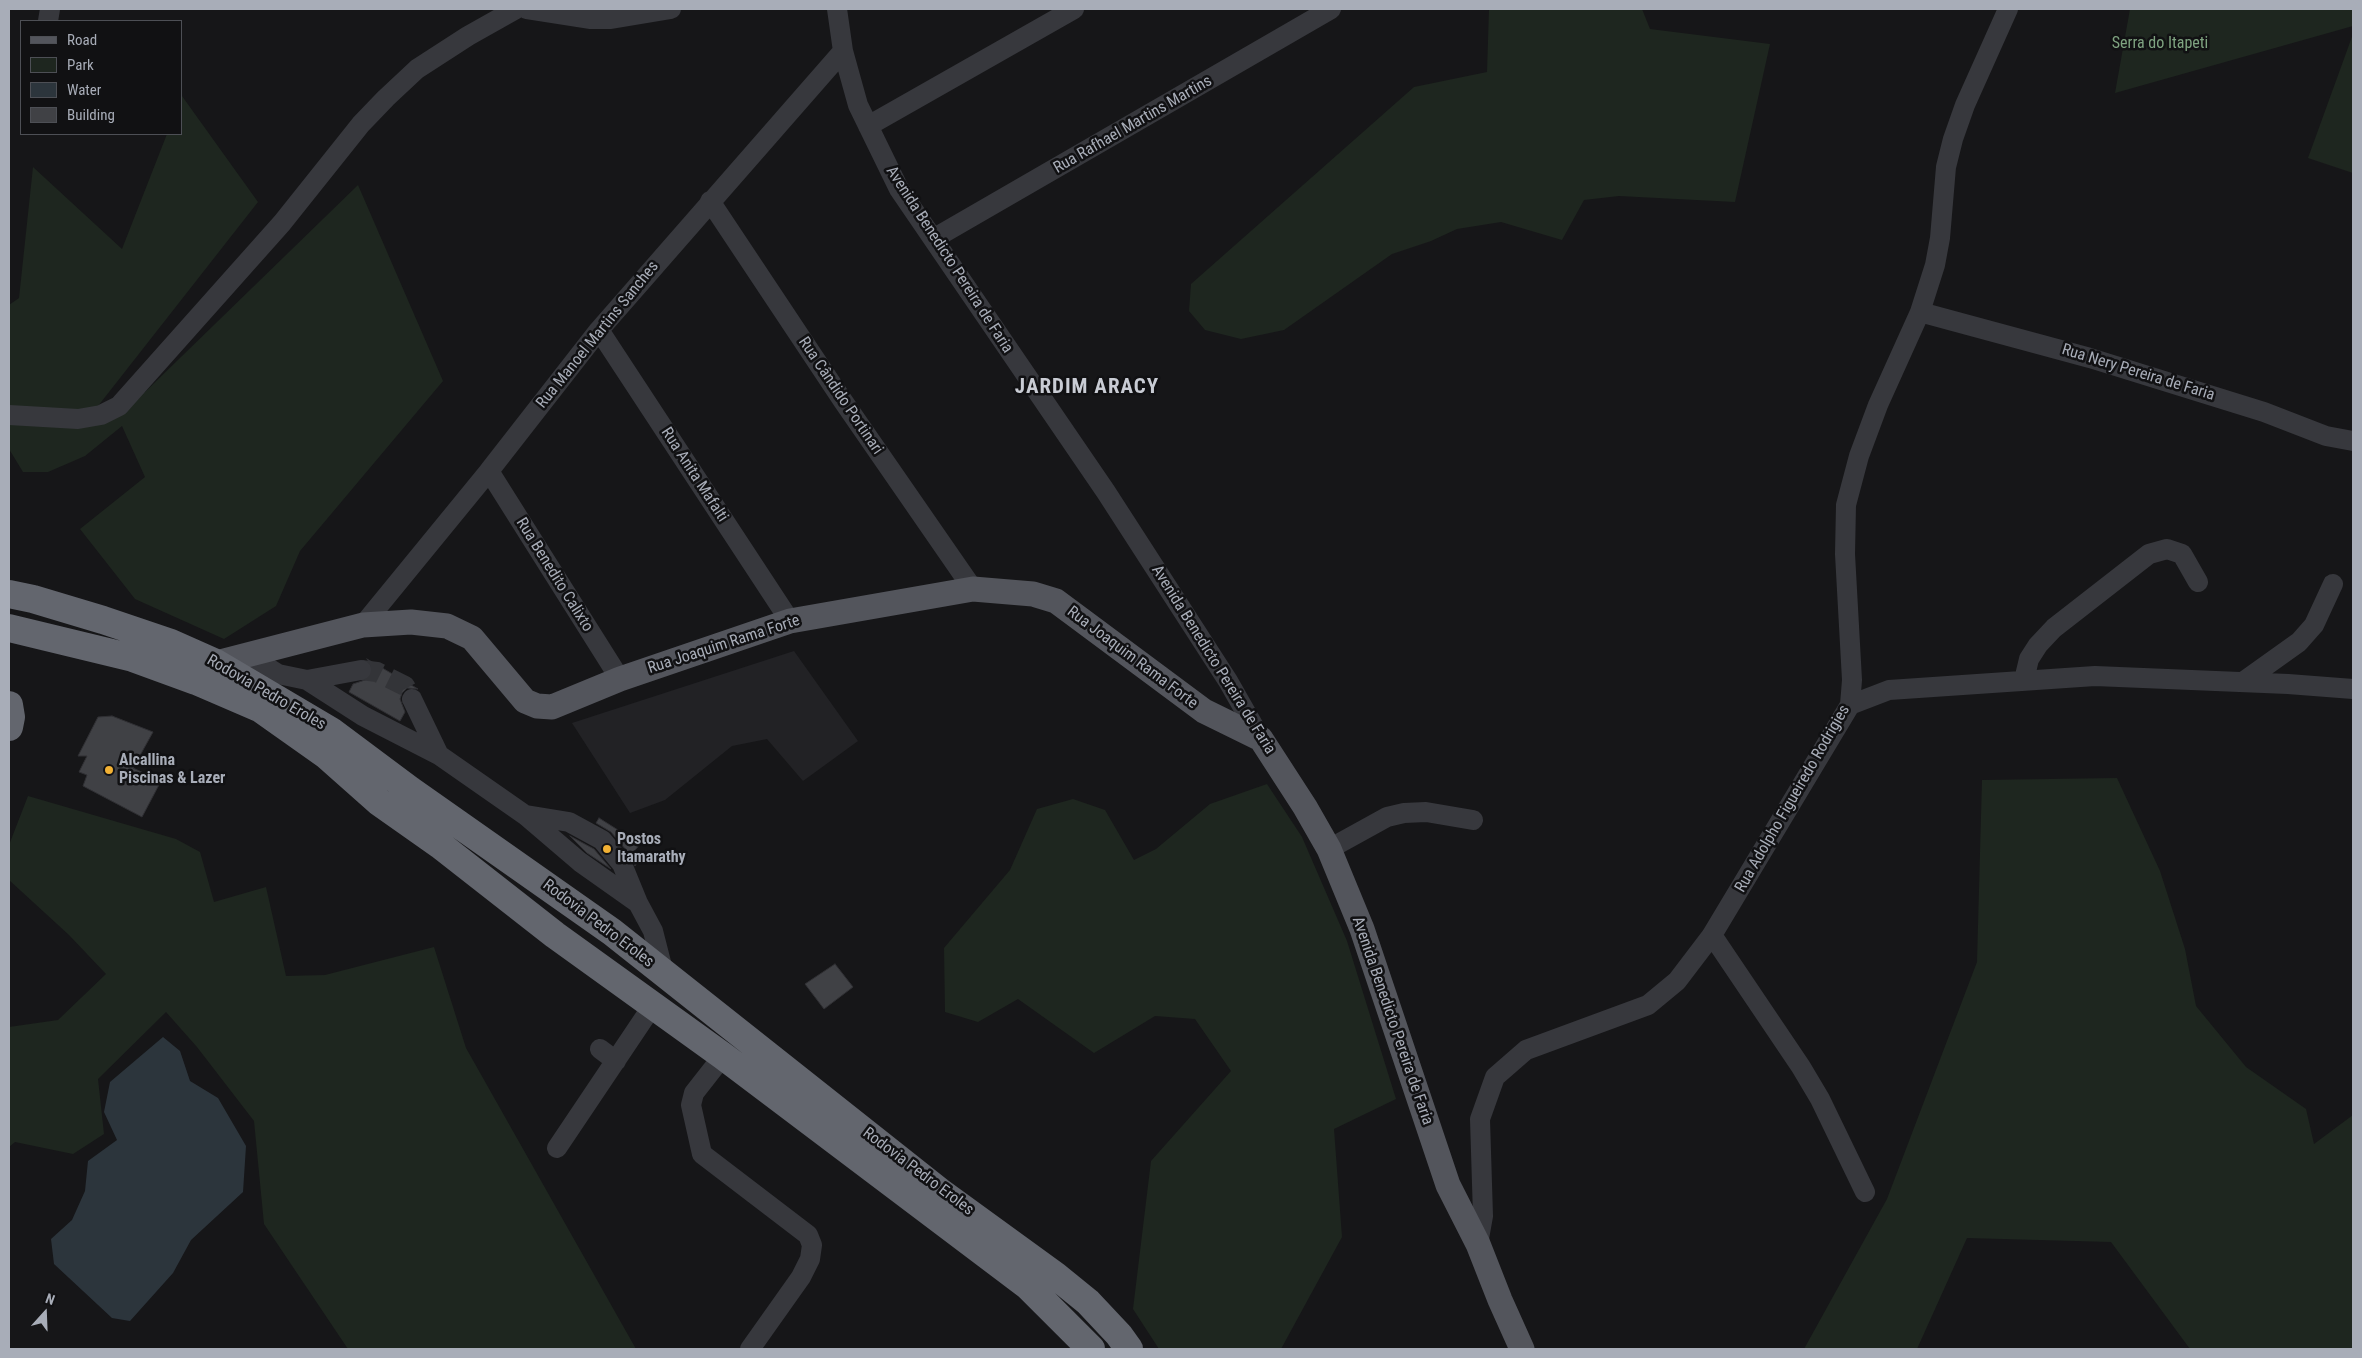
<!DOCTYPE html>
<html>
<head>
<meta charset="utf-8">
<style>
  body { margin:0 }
  #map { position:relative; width:2362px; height:1358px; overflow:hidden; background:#161618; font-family:"Roboto Condensed",sans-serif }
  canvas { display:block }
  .frame { position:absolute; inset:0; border:10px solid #a8adb8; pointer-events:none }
  .legend { position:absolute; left:20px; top:20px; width:162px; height:115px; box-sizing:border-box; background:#111113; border:1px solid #4d4f55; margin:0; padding:6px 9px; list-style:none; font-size:15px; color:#a8adb8 }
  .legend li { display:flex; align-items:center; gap:10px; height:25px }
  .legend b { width:25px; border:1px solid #4d4f55 }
  .north { position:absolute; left:20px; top:1288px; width:50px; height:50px; -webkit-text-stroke:4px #111113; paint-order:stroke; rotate:20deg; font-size:14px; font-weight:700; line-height:20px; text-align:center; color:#a8adb8 }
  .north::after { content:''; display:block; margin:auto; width:18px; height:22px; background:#a8adb8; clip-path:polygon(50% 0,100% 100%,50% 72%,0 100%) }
</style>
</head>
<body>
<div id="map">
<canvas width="2362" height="1358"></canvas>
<div class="frame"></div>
<ul class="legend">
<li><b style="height:6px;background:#53555c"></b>Road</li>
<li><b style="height:14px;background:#1e261f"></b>Park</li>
<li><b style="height:14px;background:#2c353c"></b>Water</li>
<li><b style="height:14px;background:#404145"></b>Building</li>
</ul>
<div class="north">N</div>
</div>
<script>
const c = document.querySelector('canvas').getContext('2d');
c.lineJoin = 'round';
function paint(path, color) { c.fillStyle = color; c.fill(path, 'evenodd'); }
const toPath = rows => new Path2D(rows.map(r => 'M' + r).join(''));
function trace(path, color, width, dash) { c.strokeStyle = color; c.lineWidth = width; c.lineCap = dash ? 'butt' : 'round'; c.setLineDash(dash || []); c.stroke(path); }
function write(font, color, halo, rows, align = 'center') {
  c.font = font + ' "Roboto Condensed",sans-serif'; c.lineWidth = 5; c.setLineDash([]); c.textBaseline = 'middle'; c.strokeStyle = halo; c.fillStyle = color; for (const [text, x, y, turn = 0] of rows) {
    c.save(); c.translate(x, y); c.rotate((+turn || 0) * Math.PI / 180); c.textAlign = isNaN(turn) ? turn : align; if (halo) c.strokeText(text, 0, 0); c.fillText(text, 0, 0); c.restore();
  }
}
paint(toPath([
  [794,651,858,741,803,781,767,739,732,746,665,800,630,813,572,723]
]), '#222225');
paint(toPath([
  [1489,9,1642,9,1650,29,1770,44,1735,202,1619,196,1584,200,1562,240,1501,222,1457,229,1431,241,1392,254,1284,330,1241,339,1205,330,1189,311,1191,284,1414,87,1487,72],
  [2130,9,2353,9,2353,26,2115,93],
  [2353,34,2353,173,2308,158],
  [182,96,258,202,91,415,145,392,358,185,443,381,300,551,276,606,224,639,135,599,80,529,145,477,122,426,85,456,48,472,23,472,9,449,9,305,19,298,33,167,122,249,167,134,181,134],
  [2117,778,2160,871,2185,949,2196,1006,2246,1067,2306,1109,2314,1144,2353,1115,2353,1349,2190,1349,2111,1242,1967,1238,1917,1349,1804,1349,1887,1199,1977,962,1982,780],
  [1267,784,1302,837,1347,941,1396,1099,1334,1129,1342,1237,1281,1349,1159,1349,1133,1309,1151,1161,1231,1071,1195,1019,1155,1016,1094,1053,1018,999,978,1022,945,1012,944,948,1010,870,1037,809,1073,799,1105,810,1134,860,1156,849,1210,804],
  [28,796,176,839,200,852,214,902,266,887,286,976,325,975,434,947,466,1048,636,1349,348,1349,264,1224,254,1121,197,1047,166,1012,98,1079,104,1134,73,1154,15,1142,9,1147,9,1027,58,1020,106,974,69,935,9,880,9,845]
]), '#1e261f');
paint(toPath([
  [163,1037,180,1051,190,1081,218,1098,246,1146,243,1192,191,1240,173,1273,130,1321,112,1318,54,1264,51,1239,72,1220,85,1191,88,1161,117,1140,104,1112,110,1082]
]), '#2c353c');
const building = toPath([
  [367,659,418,689,407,688,402,693,400,699,405,712,400,721,349,692,353,684,368,679,372,674,373,667,367,659],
  [112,716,153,732,133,768,161,781,142,817,83,786,87,775,79,772,87,756,78,756,98,717,112,716],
  [599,818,640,844,632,854,639,860,635,866,631,856,611,832,596,823,599,818],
  [570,836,594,849,611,869,587,853,570,836],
  [835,964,853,987,824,1009,805,984,835,964]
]);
paint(building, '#404145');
trace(building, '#303034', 1);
trace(toPath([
  [361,670,377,672,405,686,412,699]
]), '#333438', 20, [20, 10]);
trace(toPath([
  [527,9,591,19,611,19,671,9],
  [837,9,843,51,858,105,899,189,1106,492,1228,681,1261,739],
  [48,21,50,9],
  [868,126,1074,9],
  [710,201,843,401,973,589],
  [933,239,1331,9],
  [1920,312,2090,358,2264,412,2326,436,2353,441],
  [599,330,790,621],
  [9,415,78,419,101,415,119,406,282,223,361,124,386,98,417,69,468,36,516,9],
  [489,471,620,679],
  [363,625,489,471,599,330,843,51],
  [248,655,278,674,307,680,363,716,439,755,525,815,580,862,638,903,653,931,664,974],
  [307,680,361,670],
  [2024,680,2029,659,2038,645,2054,628,2149,554,2167,549,2182,554,2198,582],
  [2243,682,2299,642,2314,625,2333,584],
  [412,699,439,755],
  [1850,705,1889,690,2095,676,2288,684,2353,689],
  [526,815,569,822,602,840,622,864,638,903],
  [1329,849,1387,817,1404,813,1426,812,1473,820],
  [1712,935,1801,1067,1820,1099,1865,1192],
  [600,1049,616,1061],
  [723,1056,694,1093,691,1105,702,1154,808,1235,812,1245,810,1259,801,1277,750,1349],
  [557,1148,653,1005],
  [1478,1244,1483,1216,1480,1119,1495,1077,1526,1050,1648,1005,1677,981,1712,935,1850,705,1852,680,1845,554,1846,505,1859,456,1878,405,1920,312,1935,265,1940,238,1946,167,1953,139,1965,105,2008,9]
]), '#37383d', 20);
trace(toPath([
  [216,663,363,625,411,622,447,626,472,638,525,701,537,706,552,707,620,679,790,621,973,589,1033,594,1056,601,1204,711,1261,739,1305,807,1329,849,1362,929,1448,1185,1478,1244,1500,1300,1522,1349]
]), '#53555c', 25);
trace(toPath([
  [9,594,33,599,103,620,171,643,216,663,331,731,410,790,612,932,939,1191,1056,1276,1088,1302,1119,1335,1129,1349],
  [9,628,133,658,196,681,261,709,326,755,379,802,440,845,555,935,723,1056,1028,1286,1091,1349],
  [9,705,11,717,9,727]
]), '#63666e', 28);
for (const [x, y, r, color] of [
  [109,770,5,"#f2b134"],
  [607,849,5,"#f2b134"]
]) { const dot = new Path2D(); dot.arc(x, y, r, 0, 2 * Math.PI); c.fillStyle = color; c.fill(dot); trace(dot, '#111113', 2); }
write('16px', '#7fa381', '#111113', [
  ["Serra do Itapeti",2160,44]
]);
write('16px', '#a8adb8', '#111113', [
  ["Rua Rafhael Martins Martins",1133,125,-30],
  ["Avenida Benedicto Pereira de Faria",949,260,57],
  ["Rua Manoel Martins Sanches",598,335,-51],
  ["Rua Nery Pereira de Faria",2138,373,17],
  ["Rua Cândido Portinari",840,396,56],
  ["Rua Anita Mafalti",694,475,57],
  ["Rua Benedito Calixto",554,575,58],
  ["Rua Joaquim Rama Forte",724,645,-18],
  ["Rua Joaquim Rama Forte",1132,658,37],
  ["Avenida Benedicto Pereira de Faria",1213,660,58],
  ["Rodovia Pedro Eroles",266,693,30],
  ["Rua Adolpho Figueiredo Rodrigies",1793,799,-60],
  ["Rodovia Pedro Eroles",598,924,37],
  ["Avenida Benedicto Pereira de Faria",1392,1021,71],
  ["Rodovia Pedro Eroles",918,1172,37]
]);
write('bold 16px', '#a8adb8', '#111113', [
  ["Alcallina",119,761],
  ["Piscinas & Lazer",119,779],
  ["Postos",617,840],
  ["Itamarathy",617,858]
], 'left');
c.letterSpacing = '1px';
write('bold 21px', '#c9ccd4', '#111113', [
  ["JARDIM ARACY",1087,388]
]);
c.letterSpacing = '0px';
</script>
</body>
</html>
